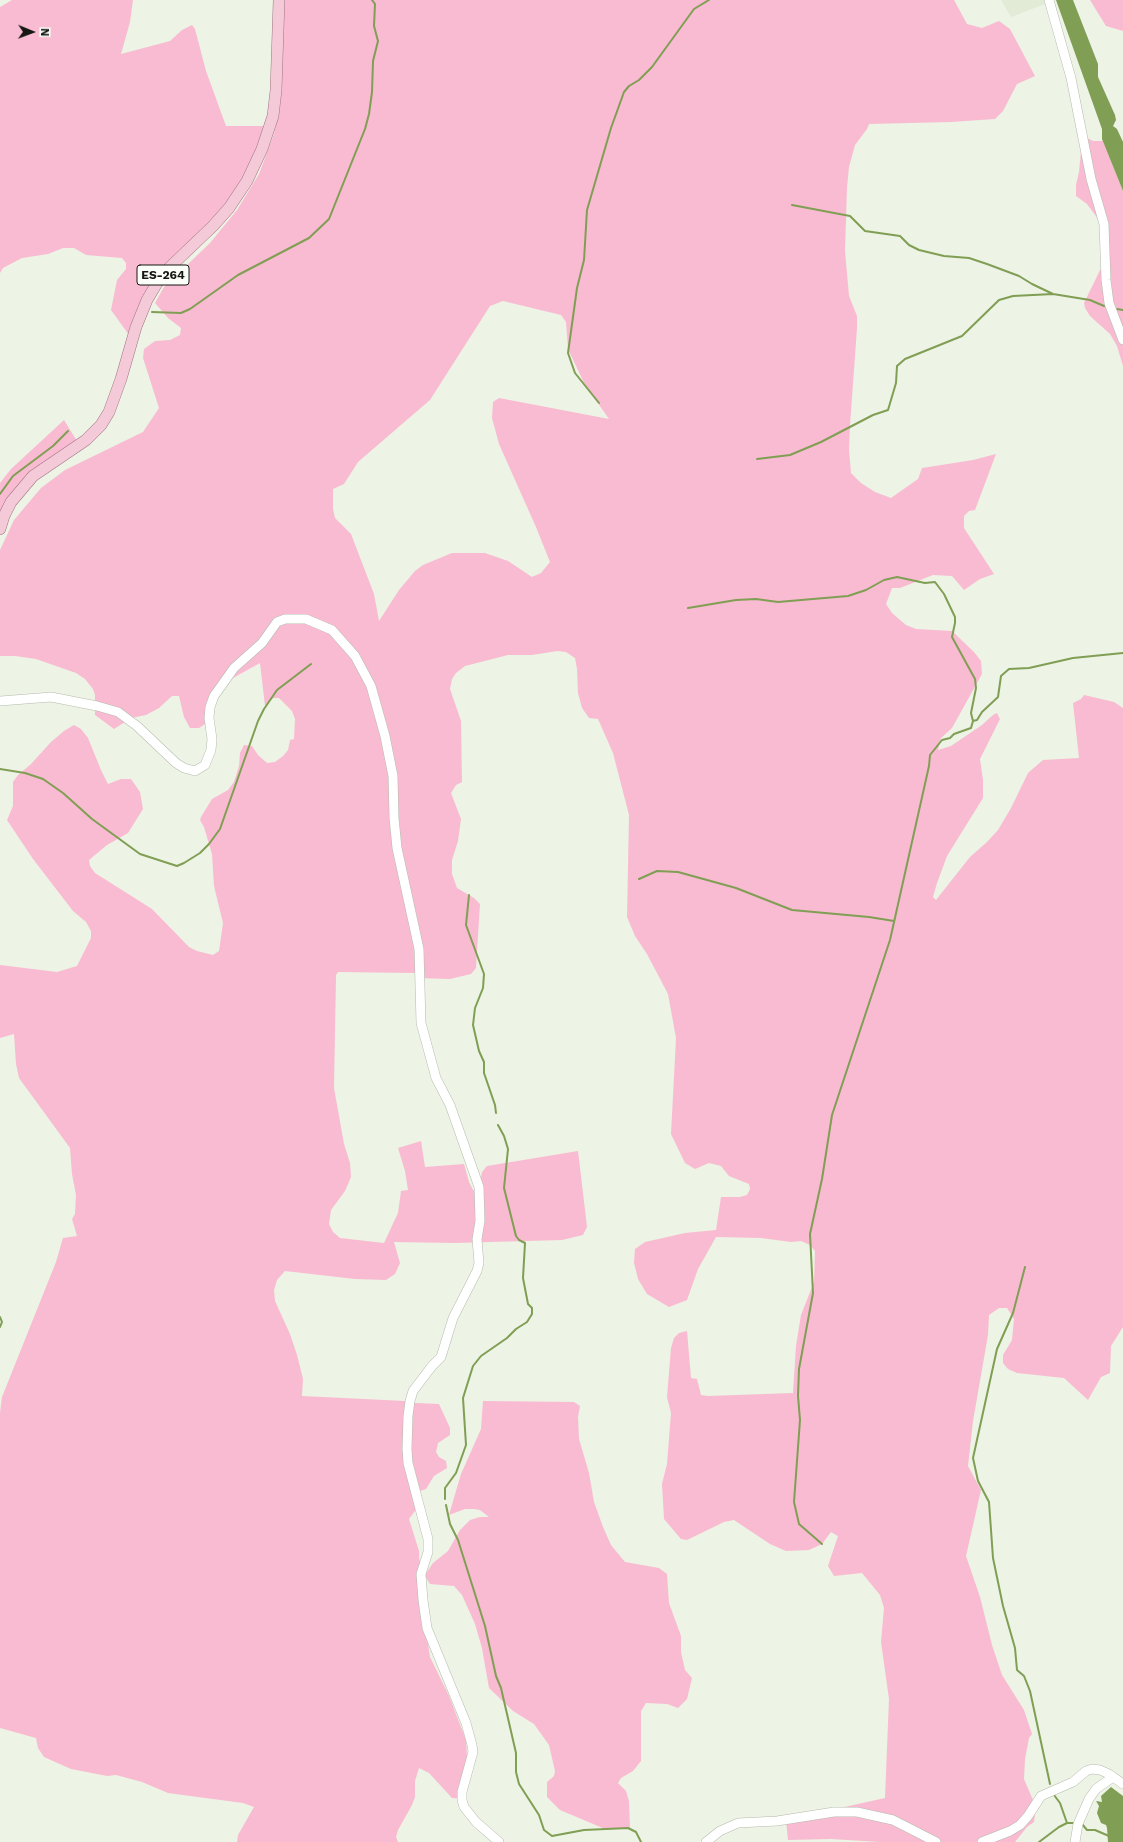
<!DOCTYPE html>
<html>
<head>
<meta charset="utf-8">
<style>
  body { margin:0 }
  #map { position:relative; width:1123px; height:1842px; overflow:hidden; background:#edf3e5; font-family:"Work Sans",sans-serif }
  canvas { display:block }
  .north { position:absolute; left:12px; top:12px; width:40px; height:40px; -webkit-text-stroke:3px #fcfff9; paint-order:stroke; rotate:91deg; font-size:11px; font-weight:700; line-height:16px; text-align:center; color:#151712 }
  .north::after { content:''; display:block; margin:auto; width:14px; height:18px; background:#151712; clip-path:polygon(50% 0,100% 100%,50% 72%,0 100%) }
</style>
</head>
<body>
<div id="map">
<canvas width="1123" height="1842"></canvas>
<div class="north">N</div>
</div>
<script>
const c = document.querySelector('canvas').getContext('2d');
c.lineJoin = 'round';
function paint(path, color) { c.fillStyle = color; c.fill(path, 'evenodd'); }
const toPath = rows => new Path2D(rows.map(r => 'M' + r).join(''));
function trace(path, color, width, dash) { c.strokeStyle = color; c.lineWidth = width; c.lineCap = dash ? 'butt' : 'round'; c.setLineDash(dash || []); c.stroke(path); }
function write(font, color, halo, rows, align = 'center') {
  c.font = font + ' "Work Sans",sans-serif'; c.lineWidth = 3; c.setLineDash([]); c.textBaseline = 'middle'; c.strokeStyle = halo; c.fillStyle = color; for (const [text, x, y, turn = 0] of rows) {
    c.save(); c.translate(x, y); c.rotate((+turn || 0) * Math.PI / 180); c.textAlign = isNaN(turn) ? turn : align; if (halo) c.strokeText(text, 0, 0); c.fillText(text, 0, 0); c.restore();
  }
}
paint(toPath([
  [1001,0,1044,0,1045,4,1011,17]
]), '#e1ebd6');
paint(toPath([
  [12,0,133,0,130,22,121,54,170,41,182,30,192,25,195,29,206,71,226,126,265,126,259,144,235,193,182,254,129,335,111,310,117,280,126,269,126,263,122,258,86,255,74,248,63,248,48,254,22,258,3,268,0,273,0,7],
  [278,0,954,0,967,24,982,28,999,21,1010,29,1035,76,1017,84,1003,111,995,119,951,122,869,124,867,129,855,145,849,167,847,187,845,251,849,296,857,316,857,328,850,425,849,450,851,473,861,483,875,492,891,498,918,479,922,468,973,460,996,454,975,510,969,511,964,516,964,528,994,574,980,579,964,590,952,576,933,575,900,588,892,588,886,604,892,613,906,625,916,629,952,631,974,652,981,661,982,674,952,728,941,738,938,750,951,746,982,725,993,715,997,713,1000,719,980,759,983,780,983,798,947,856,937,883,933,897,936,900,970,857,987,842,998,830,1011,808,1028,773,1043,760,1079,758,1073,703,1081,699,1084,695,1114,702,1123,708,1123,1327,1111,1346,1110,1373,1101,1377,1088,1400,1064,1378,1017,1373,1008,1369,1003,1363,1003,1355,1012,1340,1014,1319,1007,1308,999,1308,989,1315,988,1335,973,1421,968,1466,981,1490,966,1556,980,1597,992,1645,1002,1675,1024,1710,1032,1734,1029,1738,1025,1759,1024,1779,1036,1807,1034,1822,1027,1827,1015,1842,880,1842,831,1839,788,1840,786,1820,885,1798,889,1699,881,1642,884,1608,880,1595,862,1573,834,1576,828,1566,838,1536,831,1532,822,1544,809,1550,786,1551,770,1544,734,1520,724,1522,687,1540,681,1539,664,1519,662,1484,667,1464,671,1413,667,1397,671,1348,674,1338,679,1333,687,1331,691,1378,697,1379,701,1395,708,1396,793,1393,796,1346,801,1315,814,1282,815,1251,810,1245,801,1241,791,1242,761,1238,716,1237,698,1269,687,1300,669,1307,647,1294,638,1279,634,1263,635,1249,645,1242,685,1233,716,1230,721,1197,740,1197,747,1195,750,1189,749,1184,729,1176,721,1166,709,1163,695,1169,685,1163,671,1134,676,1038,668,994,647,954,635,936,627,917,629,815,613,753,598,719,589,718,582,708,578,693,577,669,575,658,566,652,557,651,532,655,508,655,465,666,456,673,452,679,450,689,461,721,462,782,456,785,451,793,461,819,458,841,452,860,452,874,457,888,474,898,480,904,476,968,471,974,450,979,416,978,415,973,338,972,336,975,334,1088,344,1144,350,1163,351,1177,345,1191,331,1210,329,1224,333,1232,340,1238,384,1243,398,1213,401,1191,408,1190,405,1171,398,1148,421,1141,425,1167,464,1164,469,1182,473,1190,479,1189,482,1172,487,1166,578,1151,587,1227,583,1235,562,1240,455,1243,394,1242,400,1263,395,1274,386,1280,355,1279,285,1271,277,1280,274,1290,275,1301,290,1334,297,1355,303,1379,302,1396,405,1401,416,1403,439,1404,450,1428,450,1435,438,1443,436,1452,439,1457,446,1461,447,1468,434,1476,426,1489,420,1491,416,1496,415,1511,409,1519,419,1551,419,1559,425,1575,433,1563,448,1551,460,1530,470,1520,480,1517,489,1517,480,1510,474,1509,465,1509,449,1515,461,1474,481,1429,483,1401,574,1402,580,1406,578,1417,579,1439,589,1473,594,1502,603,1527,611,1545,625,1562,659,1568,667,1574,669,1603,681,1636,681,1652,685,1670,692,1678,687,1699,678,1708,667,1704,646,1703,641,1711,641,1761,633,1771,621,1778,618,1783,626,1791,629,1801,630,1828,605,1829,560,1810,547,1797,547,1782,554,1776,555,1771,549,1745,534,1724,513,1711,489,1688,482,1648,475,1624,462,1595,454,1586,430,1584,425,1576,426,1631,430,1657,449,1696,466,1740,467,1758,467,1799,452,1798,429,1773,419,1768,415,1781,415,1797,412,1805,398,1830,396,1837,398,1842,237,1842,238,1835,254,1807,243,1803,168,1793,142,1782,116,1775,107,1776,71,1769,44,1757,38,1748,36,1738,0,1728,0,1413,2,1397,56,1262,63,1238,77,1236,72,1219,75,1214,76,1195,72,1174,70,1148,19,1078,16,1064,14,1034,0,1038,0,965,57,972,77,966,91,938,91,931,86,922,73,911,33,859,7,820,13,806,13,782,18,775,31,764,51,742,64,731,74,725,81,729,88,738,101,770,108,784,121,779,131,779,140,792,143,809,128,833,107,845,89,860,90,866,95,873,152,909,189,947,197,951,213,955,219,951,223,923,214,886,212,854,204,827,200,820,201,817,212,799,228,790,234,782,239,766,240,753,244,745,252,746,258,755,267,763,275,762,283,756,288,750,290,740,294,739,295,719,292,711,279,698,273,698,265,706,260,663,224,683,208,722,199,728,190,728,184,717,179,696,172,696,159,708,146,715,131,718,114,729,95,715,95,695,93,689,85,679,76,673,36,659,15,656,0,656,0,550,14,520,41,488,65,470,143,432,159,408,143,358,144,349,155,341,170,340,180,335,181,328,168,318,155,303,164,287,210,243,237,210,259,174,274,134,279,107],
  [503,301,561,315,566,322,568,349,584,383,609,419,499,398,493,402,492,418,499,444,536,527,550,562,541,573,532,577,508,561,485,553,452,553,423,565,415,571,399,590,379,621,374,594,351,534,335,518,333,509,333,489,344,484,358,462,430,400,490,306],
  [1090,0,1123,0,1123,31,1106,26],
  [1080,134,1093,141,1103,141,1123,191,1123,366,1117,346,1110,334,1090,316,1085,308,1084,303,1103,264,1103,235,1098,219,1087,204,1076,196,1076,185,1079,172,1081,151],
  [64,420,80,446,41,473,0,522,0,483,11,469]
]), '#f9bbd1');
paint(toPath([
  [1056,0,1073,0,1098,64,1098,77,1115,115,1116,120,1113,126,1117,129,1123,142,1123,191,1102,139,1102,129],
  [1111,1787,1123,1796,1123,1842,1108,1842,1107,1828,1106,1825,1101,1823,1097,1813,1099,1806,1096,1801,1102,1802,1101,1796]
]), '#809e54');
trace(toPath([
  [792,205,850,216,865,231,900,236,909,245,919,250,944,256,969,258,987,264,1019,276,1032,284,1053,294,1090,300,1104,306],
  [1117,309,1123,310],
  [152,312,181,313,190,309,238,275,309,238,329,219,365,129,369,114,372,92,373,61,378,41,374,26,375,4,372,0],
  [599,403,575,373,568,353,577,288,584,260,587,210,611,128,624,92,629,86,639,80,652,67,694,9,709,0],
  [757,459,790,455,821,442,873,415,888,410,896,383,897,366,905,359,962,336,999,300,1013,296,1053,294],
  [0,494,13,476,53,446,68,431],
  [688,608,736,600,756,599,778,602,848,596,866,590,884,580,897,577,925,583,935,582,944,594,955,617,955,623,952,637,975,679,976,688,971,713,973,721,971,728,954,734,950,738,942,740,930,755,929,766,890,940,832,1115,822,1179,810,1234,813,1293,799,1369,798,1396,800,1420,794,1502,799,1524,822,1544],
  [973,721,977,720,982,712,998,697,1001,676,1009,669,1029,668,1073,658,1123,653],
  [0,769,25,773,43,779,63,793,92,819,140,854,177,866,184,863,200,853,209,844,220,829,258,721,264,709,277,690,311,664],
  [639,879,657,871,678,872,736,888,792,910,869,917,894,921],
  [469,895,466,925,484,974,483,988,475,1008,473,1025,479,1051,484,1062,484,1073,495,1105,496,1113],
  [1025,1267,1013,1313,997,1349,973,1458,978,1481,989,1502,993,1558,1003,1606,1015,1648,1017,1670,1024,1676,1030,1691,1050,1784],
  [0,1317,2,1322,0,1327],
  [445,1499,445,1488,456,1473,466,1445,463,1398,473,1366,481,1356,507,1338,516,1329,527,1322,532,1314,532,1308,528,1304,523,1278,525,1243,519,1240,516,1236,504,1188,508,1149,504,1136,498,1125],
  [446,1505,450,1524,458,1540,485,1626,496,1676,501,1688,516,1753,516,1772,519,1784,539,1815,544,1830,552,1836,584,1830,628,1828,636,1832,641,1842],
  [1054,1795,1060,1803,1067,1823],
  [1082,1824,1087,1830,1095,1830,1109,1836],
  [1039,1842,1059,1827,1067,1823,1075,1823]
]), '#809e54', 2);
const minor = toPath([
  [1049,0,1071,78,1091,179,1104,224,1106,280,1109,303,1123,340],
  [0,701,51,697,97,706,118,712,137,726,176,763,184,768,195,771,205,765,211,750,212,739,209,718,210,707,214,696,234,668,262,643,277,622,285,619,306,619,332,630,355,656,371,686,385,736,393,776,394,818,397,848,419,949,421,1023,436,1078,450,1105,479,1187,480,1221,477,1239,479,1263,477,1271,453,1318,441,1357,432,1366,413,1391,410,1401,408,1416,407,1449,408,1463,428,1539,428,1552,421,1574,423,1600,427,1628,466,1723,472,1745,473,1752,462,1792,462,1800,464,1807,476,1822,499,1842],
  [706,1842,720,1831,738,1823,777,1821,834,1812,857,1812,893,1820,936,1842],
  [982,1842,1010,1831,1020,1825,1028,1816,1041,1796,1073,1782,1086,1771,1092,1769,1100,1770,1109,1774,1123,1784],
  [1075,1842,1078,1824,1089,1799,1096,1789,1113,1777]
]);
const major = toPath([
  [0,529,4,516,11,502,33,476,86,440,101,425,109,412,121,379,136,327,147,300,157,283,170,267,213,226,229,208,247,181,262,149,273,116,276,90,279,0]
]);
trace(minor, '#b5bbad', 10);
trace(major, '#a17483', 12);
trace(minor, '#fff', 9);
trace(major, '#f4cad9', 11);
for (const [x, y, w] of [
  [163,275,52]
]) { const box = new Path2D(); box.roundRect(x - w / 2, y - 10, w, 20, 3); c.fillStyle = '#fcfff9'; c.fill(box); trace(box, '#151712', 1); }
write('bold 12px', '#151712', null, [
  ["ES-264",163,275]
]);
</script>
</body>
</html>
